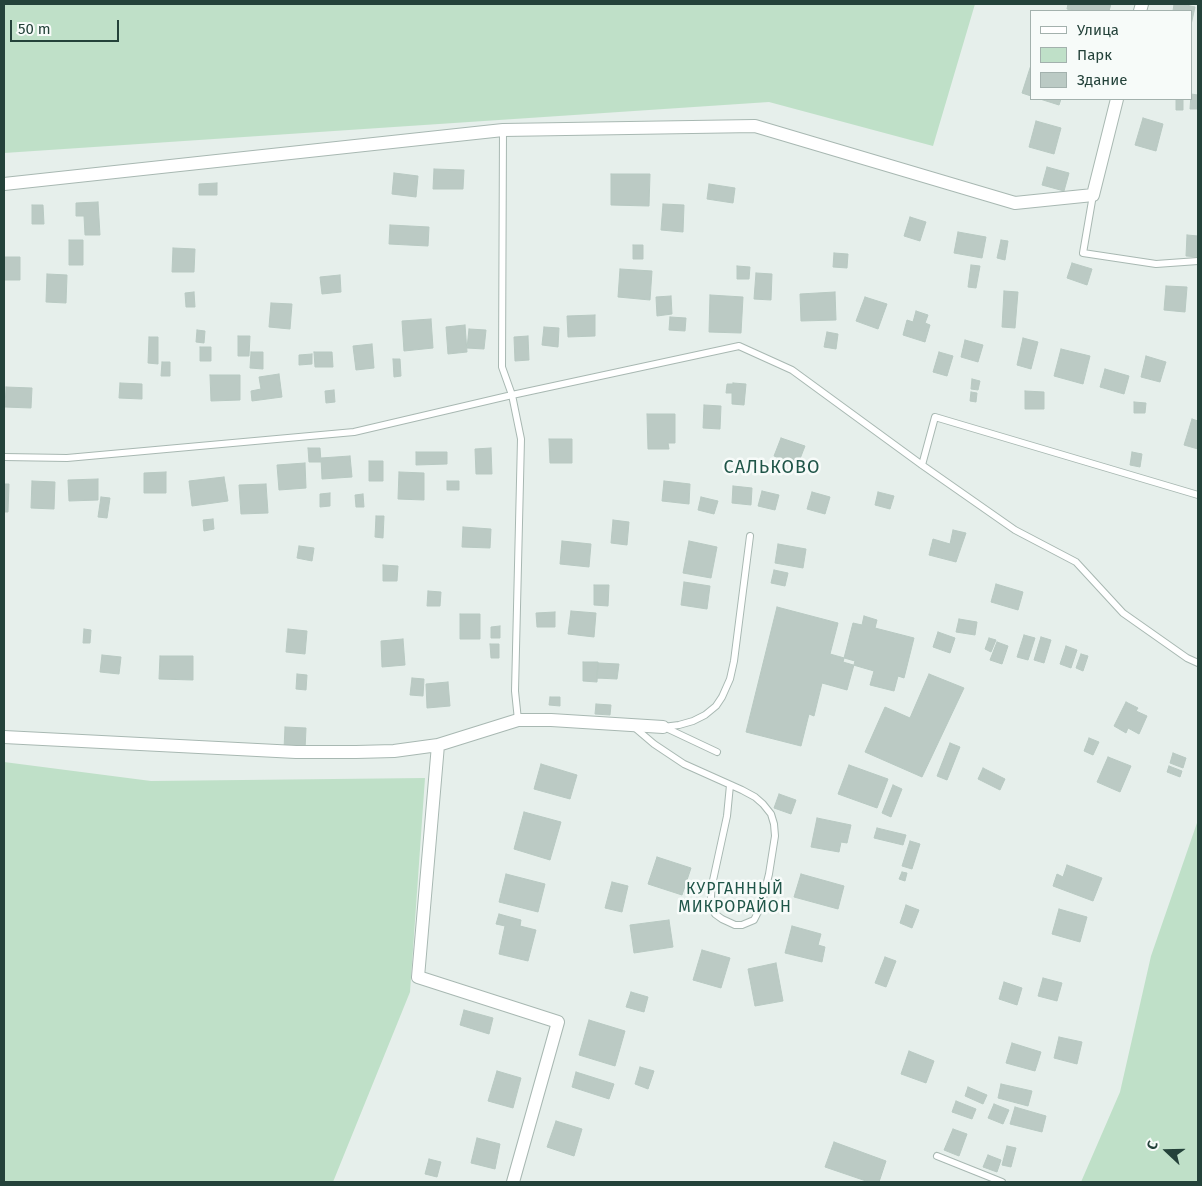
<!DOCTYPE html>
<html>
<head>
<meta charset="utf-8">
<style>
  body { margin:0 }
  #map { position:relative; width:1202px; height:1186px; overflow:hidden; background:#e6efeb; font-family:"Fira Sans",sans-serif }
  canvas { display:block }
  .frame { position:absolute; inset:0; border:5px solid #24423a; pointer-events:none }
  .legend { position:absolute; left:1030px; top:10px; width:162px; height:90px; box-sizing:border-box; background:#f7fbf9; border:1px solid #a3b1ad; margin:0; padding:6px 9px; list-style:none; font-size:15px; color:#24423a }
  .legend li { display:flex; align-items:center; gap:10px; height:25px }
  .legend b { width:25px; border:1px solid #a3b1ad }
  .north { position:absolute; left:1142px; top:1126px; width:50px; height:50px; -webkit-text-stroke:4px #f7fbf9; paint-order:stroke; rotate:291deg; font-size:14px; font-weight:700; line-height:20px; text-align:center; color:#24423a }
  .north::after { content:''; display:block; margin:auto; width:18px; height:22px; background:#24423a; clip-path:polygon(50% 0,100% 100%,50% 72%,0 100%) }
  .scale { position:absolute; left:10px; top:20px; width:109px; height:22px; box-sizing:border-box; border:2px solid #24423a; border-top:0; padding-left:6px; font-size:15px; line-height:18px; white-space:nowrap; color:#24423a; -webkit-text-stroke:4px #f7fbf9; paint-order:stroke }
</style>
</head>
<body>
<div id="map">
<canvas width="1202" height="1186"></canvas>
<div class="frame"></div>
<ul class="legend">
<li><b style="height:6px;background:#fff"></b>Улица</li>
<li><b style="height:14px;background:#bfe0c8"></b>Парк</li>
<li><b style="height:14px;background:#bbcac4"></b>Здание</li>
</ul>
<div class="north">С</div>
<div class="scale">50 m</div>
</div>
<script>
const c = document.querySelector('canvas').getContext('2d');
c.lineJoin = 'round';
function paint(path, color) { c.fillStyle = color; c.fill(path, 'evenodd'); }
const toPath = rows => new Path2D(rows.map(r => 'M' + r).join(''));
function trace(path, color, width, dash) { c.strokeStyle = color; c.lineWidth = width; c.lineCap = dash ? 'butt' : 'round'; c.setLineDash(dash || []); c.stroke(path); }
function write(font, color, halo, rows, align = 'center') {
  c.font = font + ' "Fira Sans",sans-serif'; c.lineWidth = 5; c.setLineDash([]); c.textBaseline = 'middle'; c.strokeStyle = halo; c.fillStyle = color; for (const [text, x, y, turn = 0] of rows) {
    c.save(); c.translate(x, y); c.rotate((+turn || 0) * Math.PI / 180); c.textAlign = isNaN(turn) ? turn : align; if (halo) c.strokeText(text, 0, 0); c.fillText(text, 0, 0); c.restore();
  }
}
paint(toPath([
  [4,4,975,4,933,146,769,102,4,153],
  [4,762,151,781,425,778,410,992,333,1182,4,1182],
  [1198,820,1198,1182,1081,1182,1120,1092,1151,956]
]), '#bfe0c8');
const building = toPath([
  [1068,4,1111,4,1109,11,1075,11,1067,9,1068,4],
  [1174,4,1182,4,1195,7,1191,25,1191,11,1173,11,1174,4],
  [1031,65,1031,96,1022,93,1031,65],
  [1191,94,1198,95,1198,109,1190,109,1191,94],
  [1040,99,1061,99,1059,105,1040,99],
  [1176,99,1183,99,1183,110,1176,110,1176,99],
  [1143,118,1163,124,1156,151,1135,145,1143,118],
  [1036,121,1061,128,1054,154,1029,147,1036,121],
  [1047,167,1069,173,1064,191,1042,185,1047,167],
  [434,169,464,170,463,189,433,189,434,169],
  [394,173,418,176,416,197,392,194,394,173],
  [611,174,650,174,649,206,611,205,611,174],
  [217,183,217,195,199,195,199,184,217,183],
  [709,184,735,188,733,203,707,199,709,184],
  [98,202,100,235,85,235,84,216,76,216,76,203,98,202],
  [663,204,684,205,683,232,661,230,663,204],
  [32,205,43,205,44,224,32,224,32,205],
  [910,217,926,222,920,241,904,236,910,217],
  [390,225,429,227,428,246,389,244,390,225],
  [958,232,986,237,982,258,954,253,958,232],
  [1187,235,1198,236,1198,257,1186,256,1187,235],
  [69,240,83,240,83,265,69,265,69,240],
  [1001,240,1008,241,1005,260,997,258,1001,240],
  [633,245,643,245,643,259,633,259,633,245],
  [173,248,195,249,194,272,172,272,173,248],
  [834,253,848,254,847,268,833,267,834,253],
  [4,257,20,257,20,280,4,280,4,257],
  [1072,263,1092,269,1087,285,1067,278,1072,263],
  [971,265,980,266,976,288,968,287,971,265],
  [737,266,750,267,749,279,737,279,737,266],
  [620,269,652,271,650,300,618,297,620,269],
  [756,273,772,274,771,300,754,299,756,273],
  [47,274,67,275,66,303,46,302,47,274],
  [340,275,341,292,322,294,320,277,340,275],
  [1166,286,1187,287,1185,312,1164,310,1166,286],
  [1004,291,1018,292,1015,328,1002,327,1004,291],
  [194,292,195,307,186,307,185,293,194,292],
  [835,292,836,320,801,321,800,294,835,292],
  [710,295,743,297,741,333,709,332,710,295],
  [671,296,672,314,657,316,656,297,671,296],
  [865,297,887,304,878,329,856,321,865,297],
  [271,303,292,304,290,329,269,327,271,303],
  [916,311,928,315,925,323,930,325,925,342,903,335,907,320,913,322,916,311],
  [595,315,595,336,568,337,567,316,595,315],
  [670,317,686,318,685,331,669,330,670,317],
  [431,319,433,348,404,351,402,321,431,319],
  [465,325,467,352,448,354,446,327,465,325],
  [544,327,559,328,558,347,542,345,544,327],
  [469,329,486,330,484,349,467,348,469,329],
  [197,330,205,331,204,343,196,342,197,330],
  [827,332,838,334,836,349,824,347,827,332],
  [238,336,250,336,249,356,238,356,238,336],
  [528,336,529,360,515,361,514,337,528,336],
  [149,337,158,337,158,364,148,363,149,337],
  [1023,338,1038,342,1031,369,1017,365,1023,338],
  [965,340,983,345,978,362,961,357,965,340],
  [372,344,374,368,356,370,353,346,372,344],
  [200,347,211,347,211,361,200,361,200,347],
  [1061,349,1090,356,1083,384,1054,376,1061,349],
  [251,352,263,352,263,369,250,368,251,352],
  [314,352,332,352,333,367,315,367,314,352],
  [939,352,953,356,947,376,933,372,939,352],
  [312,354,312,364,299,365,299,355,312,354],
  [1146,356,1166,362,1160,382,1141,377,1146,356],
  [393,359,400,359,401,376,394,377,393,359],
  [162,362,170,362,170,376,161,376,162,362],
  [1105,369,1129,376,1124,394,1100,387,1105,369],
  [279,374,282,397,252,401,251,391,261,389,259,377,279,374],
  [210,375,240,375,240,400,211,401,210,375],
  [972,379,980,381,978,390,971,389,972,379],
  [120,383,142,384,142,399,119,398,120,383],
  [733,383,746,384,744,405,732,404,732,393,726,393,727,384,733,384,733,383],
  [6,387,32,388,31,408,5,407,6,387],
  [334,390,335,402,326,403,325,391,334,390],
  [1025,391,1044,392,1044,409,1025,409,1025,391],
  [971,392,977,393,976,402,970,401,971,392],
  [1134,402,1146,403,1145,413,1134,413,1134,402],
  [704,405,721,406,720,429,703,428,704,405],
  [647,414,675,414,675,443,668,443,669,449,648,449,647,414],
  [1192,419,1198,421,1198,449,1184,445,1192,419],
  [781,438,805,446,798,464,774,456,781,438],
  [549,439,572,439,572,463,550,463,549,439],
  [308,448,320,448,321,462,309,462,308,448],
  [491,448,492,474,476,474,475,449,491,448],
  [416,452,447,452,447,464,416,465,416,452],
  [1132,452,1142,454,1140,467,1130,465,1132,452],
  [350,456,352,477,322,479,321,458,350,456],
  [369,461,383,461,383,481,369,481,369,461],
  [305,463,306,488,279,490,277,465,305,463],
  [166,472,166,493,144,493,144,473,166,472],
  [399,472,424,473,424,500,398,499,399,472],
  [224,477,228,501,192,506,189,481,224,477],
  [98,479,98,500,69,501,68,480,98,479],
  [32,481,55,482,54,509,31,508,32,481],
  [447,481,459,481,459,490,447,490,447,481],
  [664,481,690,484,689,504,662,501,664,481],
  [4,484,9,484,8,512,4,512,4,484],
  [266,484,268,513,241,514,239,485,266,484],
  [733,486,752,488,751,505,732,503,733,486],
  [762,491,779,495,775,510,758,506,762,491],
  [812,492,830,497,825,514,807,509,812,492],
  [878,492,894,496,890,509,875,505,878,492],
  [330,493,330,506,320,507,320,494,330,493],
  [363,494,364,507,356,507,355,495,363,494],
  [101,497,110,498,107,518,98,517,101,497],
  [701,497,718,501,714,514,698,510,701,497],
  [376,516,384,516,383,538,375,537,376,516],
  [213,519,214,529,204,531,203,520,213,519],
  [613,520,629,522,627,545,611,543,613,520],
  [463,527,491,529,490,548,462,547,463,527],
  [953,530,966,533,956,562,929,555,933,539,950,544,953,530],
  [562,541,591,544,589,567,560,564,562,541],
  [689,541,717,547,711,578,683,573,689,541],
  [778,544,806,549,803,568,775,563,778,544],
  [299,546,314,548,312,561,297,558,299,546],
  [383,565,398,566,397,581,383,581,383,565],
  [774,570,788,573,785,586,771,583,774,570],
  [684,582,710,586,707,609,681,605,684,582],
  [996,584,1023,592,1018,610,991,602,996,584],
  [594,585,609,585,608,606,594,605,594,585],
  [428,591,441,592,440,606,427,606,428,591],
  [777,607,838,623,830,654,855,661,847,690,822,683,814,716,809,714,801,746,746,732,777,607],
  [571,611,596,613,594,637,568,634,571,611],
  [555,612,555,627,537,627,536,613,555,612],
  [460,614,480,614,480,639,460,639,460,614],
  [864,616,877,620,875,628,914,638,904,678,898,676,894,691,870,685,874,671,843,662,853,623,862,625,864,616],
  [959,619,977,622,975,635,956,632,959,619],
  [500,626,500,638,491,638,491,627,500,626],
  [84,629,91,630,90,643,83,643,84,629],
  [288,629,307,631,305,654,286,652,288,629],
  [938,632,955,638,950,653,933,647,938,632],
  [1024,635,1035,638,1028,660,1017,657,1024,635],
  [1041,637,1051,640,1044,663,1034,660,1041,637],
  [989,638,996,640,991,652,985,649,989,638],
  [403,639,405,665,382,667,381,641,403,639],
  [997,642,1008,646,1002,664,990,660,997,642],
  [490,644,499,644,499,658,491,658,490,644],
  [1066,646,1077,650,1071,668,1060,664,1066,646],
  [1081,654,1088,656,1083,671,1076,668,1081,654],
  [102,655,121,657,119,674,100,672,102,655],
  [160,656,193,656,193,680,159,679,160,656],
  [583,662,598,662,597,682,583,681,583,662],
  [598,663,619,664,617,679,597,678,598,663],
  [297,674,307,675,306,690,296,689,297,674],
  [929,674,964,688,922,777,865,752,885,707,910,718,929,674],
  [412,678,424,679,423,696,410,695,412,678],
  [448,682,450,706,427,708,426,684,448,682],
  [550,697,560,697,560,706,549,705,550,697],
  [1126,702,1138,708,1136,711,1147,716,1139,734,1128,728,1126,733,1114,726,1126,702],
  [596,704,611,705,610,715,595,714,596,704],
  [285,727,306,728,305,750,284,749,285,727],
  [1089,738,1099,742,1093,755,1084,751,1089,738],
  [950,743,960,747,947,780,937,776,950,743],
  [1173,753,1186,758,1183,768,1170,763,1173,753],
  [1108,757,1131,766,1120,792,1097,782,1108,757],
  [541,764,577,775,570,799,534,789,541,764],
  [849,765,888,779,877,808,838,794,849,765],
  [1169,766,1182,771,1180,777,1167,772,1169,766],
  [983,768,1005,779,1000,790,978,779,983,768],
  [893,785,902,789,891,817,882,813,893,785],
  [779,794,796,800,791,814,774,808,779,794],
  [524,812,561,822,550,860,514,849,524,812],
  [817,818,851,825,847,843,841,842,839,852,811,847,817,818],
  [877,828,906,835,903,845,874,838,877,828],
  [910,841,920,844,912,869,902,866,910,841],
  [657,857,691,868,682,895,648,884,657,857],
  [1067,865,1102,878,1093,901,1053,886,1057,874,1063,877,1067,865],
  [902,872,907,873,905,881,899,879,902,872],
  [506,874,545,884,538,912,499,902,506,874],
  [801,874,844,886,838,909,794,897,801,874],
  [612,882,628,886,622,912,605,908,612,882],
  [906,905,919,910,912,928,900,923,906,905],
  [1059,909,1087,917,1080,942,1052,934,1059,909],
  [499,914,521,920,520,926,536,930,528,961,499,954,505,926,496,924,499,914],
  [669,920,673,947,634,953,630,925,669,920],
  [792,926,821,934,818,945,825,947,822,962,785,953,792,926],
  [702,950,730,958,721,988,693,980,702,950],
  [885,957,896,961,886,987,875,983,885,957],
  [776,963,783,1001,755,1006,748,969,776,963],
  [1043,978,1062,983,1057,1001,1038,996,1043,978],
  [1004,982,1022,988,1017,1005,999,999,1004,982],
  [631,992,648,997,644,1012,626,1007,631,992],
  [464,1010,493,1018,489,1034,460,1025,464,1010],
  [589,1020,625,1031,615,1066,579,1055,589,1020],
  [1059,1037,1082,1042,1077,1064,1054,1058,1059,1037],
  [1012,1043,1041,1052,1035,1071,1006,1063,1012,1043],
  [909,1051,934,1061,926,1083,901,1074,909,1051],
  [640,1067,654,1071,648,1089,635,1084,640,1067],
  [497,1071,521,1078,513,1108,488,1101,497,1071],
  [576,1072,614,1084,609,1099,572,1087,576,1072],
  [1001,1084,1032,1091,1028,1106,998,1098,1001,1084],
  [968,1087,987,1095,983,1104,965,1096,968,1087],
  [956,1101,976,1109,972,1119,952,1112,956,1101],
  [994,1104,1009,1110,1003,1124,988,1118,994,1104],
  [1015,1107,1046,1116,1042,1132,1010,1124,1015,1107],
  [556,1121,582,1129,574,1156,547,1147,556,1121],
  [953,1129,967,1134,959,1156,944,1150,953,1129],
  [477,1138,500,1144,495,1169,471,1163,477,1138],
  [834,1142,886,1161,879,1182,869,1182,825,1167,834,1142],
  [1007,1146,1016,1148,1011,1167,1002,1165,1007,1146],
  [988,1155,1001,1160,997,1172,983,1167,988,1155],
  [429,1159,441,1162,437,1177,425,1174,429,1159]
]);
paint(building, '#bbcac4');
trace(building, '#b8c9c2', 1);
const lane = toPath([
  [503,130,502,367,512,395,521,439,515,691,518,720],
  [1093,195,1083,253,1156,264,1198,261],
  [4,457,67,458,354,432,512,395,739,346,792,370,922,465,1015,530,1076,562,1123,613,1187,658,1198,663],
  [922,465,935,417,1198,495],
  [634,727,654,744,684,764,742,790,755,797,763,804,771,814,774,824,775,836,769,874,761,906,754,920,742,925,735,925,722,919,715,914,711,906,711,896,712,885,727,816,730,785],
  [663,727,679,725,693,721,705,715,716,706,722,697,730,679,734,661,750,536],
  [664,727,717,752],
  [937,1156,1002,1182]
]);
const street = toPath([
  [1140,11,1142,4],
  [4,184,503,130,755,126,1015,203,1093,195,1117,99],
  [4,737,296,752,356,752,394,751,438,745,518,720,551,720,663,727],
  [438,745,418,977,558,1022,513,1182]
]);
trace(lane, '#a8b8b2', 8);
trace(street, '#a8b8b2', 14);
trace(lane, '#fff', 6);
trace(street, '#fff', 12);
c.letterSpacing = '1px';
write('16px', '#1f5548', '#f7fbf9', [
  ["КУРГАННЫЙ",735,890],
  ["МИКРОРАЙОН",735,908]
]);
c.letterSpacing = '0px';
c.letterSpacing = '1px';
write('18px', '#1f5548', '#f7fbf9', [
  ["САЛЬКОВО",772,468]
]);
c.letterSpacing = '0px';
</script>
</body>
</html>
